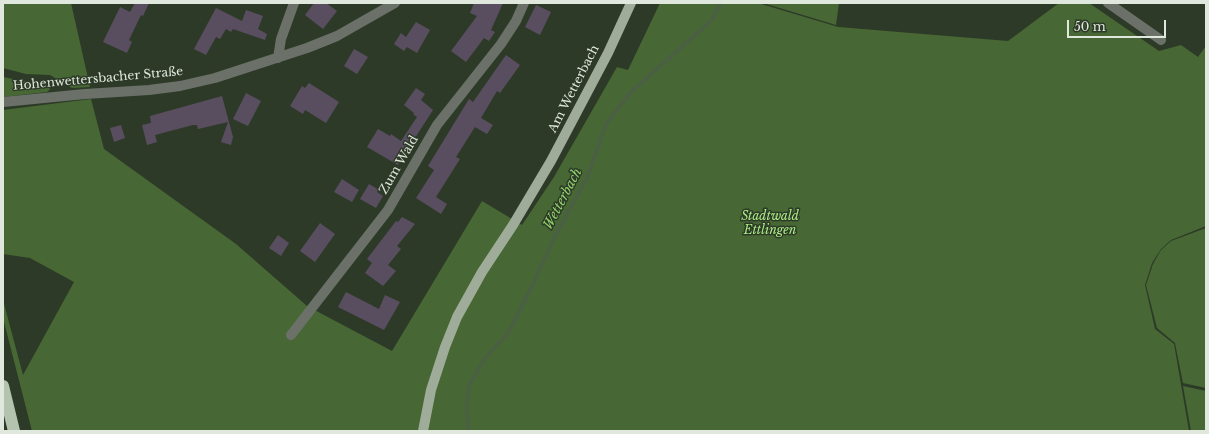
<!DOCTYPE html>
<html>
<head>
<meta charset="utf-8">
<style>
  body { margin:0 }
  #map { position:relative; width:1209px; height:434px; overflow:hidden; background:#2e3a28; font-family:"Libre Baskerville",serif }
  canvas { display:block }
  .frame { position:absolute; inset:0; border:4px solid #e0e8dd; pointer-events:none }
  .scale { position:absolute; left:1067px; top:20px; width:99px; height:18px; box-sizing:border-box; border:2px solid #e0e8dd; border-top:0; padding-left:5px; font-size:12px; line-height:14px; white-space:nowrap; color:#e0e8dd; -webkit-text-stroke:3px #2e3a28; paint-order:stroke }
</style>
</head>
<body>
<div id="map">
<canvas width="1209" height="434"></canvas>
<div class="frame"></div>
<div class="scale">50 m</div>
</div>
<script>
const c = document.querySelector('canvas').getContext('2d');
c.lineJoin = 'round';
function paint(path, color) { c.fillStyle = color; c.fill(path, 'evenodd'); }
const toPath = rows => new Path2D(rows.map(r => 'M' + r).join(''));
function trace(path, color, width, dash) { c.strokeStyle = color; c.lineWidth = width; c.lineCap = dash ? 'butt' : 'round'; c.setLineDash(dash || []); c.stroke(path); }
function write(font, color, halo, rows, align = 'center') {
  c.font = font + ' "Libre Baskerville",serif'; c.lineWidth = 3; c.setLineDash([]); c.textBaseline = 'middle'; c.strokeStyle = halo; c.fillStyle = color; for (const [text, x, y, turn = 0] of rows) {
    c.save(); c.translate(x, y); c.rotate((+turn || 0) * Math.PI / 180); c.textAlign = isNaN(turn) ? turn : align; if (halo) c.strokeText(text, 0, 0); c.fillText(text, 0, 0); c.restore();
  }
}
paint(toPath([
  [3,3,71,3,90,87,72,88,50,75,26,74,3,68],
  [660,3,758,3,838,27,1008,41,1059,3,1089,3,1159,51,1181,45,1198,57,1206,46,1206,226,1171,240,1161,249,1152,263,1145,285,1155,329,1174,344,1189,431,32,431,3,318,3,300,23,375,74,282,30,258,3,254,3,110,91,99,104,149,236,244,307,306,392,351,482,201,522,225,554,177,617,67,628,70],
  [763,3,839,3,836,25],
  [3,77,46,85,49,87,50,89,47,92,3,97],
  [1206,228,1206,388,1183,383,1175,343,1157,328,1146,285,1153,264,1161,250,1171,241],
  [1183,386,1206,391,1206,431,1191,431]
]), '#476835');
trace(toPath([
  [469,431,467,409,469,385,486,357,509,332,532,286,555,236,587,178,606,124,630,93,711,21,721,3]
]), '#4b6042', 4);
paint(toPath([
  [135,3,149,3,143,16,141,15,129,40,132,42,127,53,103,42,120,7,130,12],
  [314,3,326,3,337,11,323,29,305,15],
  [474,3,503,3,491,30,495,32,489,41,484,38,466,62,451,51,477,16,470,13],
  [536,5,551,12,540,35,525,27],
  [216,8,242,21,246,10,263,16,258,29,267,34,265,40,233,29,231,32,226,29,220,39,216,37,206,55,194,49],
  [416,22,430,30,417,53,407,47,404,51,394,44,401,33,406,37],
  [354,49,368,57,357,74,344,66],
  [506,55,520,65,500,93,497,91,481,118,493,125,487,134,475,127,456,157,460,159,436,197,447,204,441,214,416,198,434,170,428,166,469,99,473,102],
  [309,83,339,102,326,123,305,110,303,114,290,106,302,86,305,88],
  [416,88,425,94,421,100,433,110,413,141,415,141,403,161,401,159,398,165,367,147,378,129,390,136,391,134,401,141,417,117,413,114,414,113,404,105],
  [246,93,261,101,248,126,233,119],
  [222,96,233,137,231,145,221,142,228,122,198,129,197,125,193,125,155,135,157,142,147,145,142,125,151,123,150,116],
  [121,125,125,138,114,142,110,128],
  [342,179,359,190,352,202,334,192],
  [369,184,379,190,377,192,383,196,376,208,360,199],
  [402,217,415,224,397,246,401,249,388,265,396,271,383,286,365,273,372,263,367,259,396,221,398,222],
  [320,223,335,234,315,262,300,251],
  [278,235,289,243,281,256,269,248],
  [346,292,379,309,385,295,400,302,384,330,338,307]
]), '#594e60');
trace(toPath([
  [1108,3,1161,40],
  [278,58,281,39,294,3],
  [3,102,85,94,149,90,180,86,215,78,307,48,337,36,395,3],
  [291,335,388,210,437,125,501,44,516,21,524,3]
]), '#6b7169', 10);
trace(toPath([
  [423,431,431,390,445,347,457,317,482,272,513,225,551,161,608,53,631,3]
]), '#a0ac9a', 10);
trace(toPath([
  [3,386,14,431]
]), '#b4c3ae', 12);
write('12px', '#e0e8dd', '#2e3a28', [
  ["Hohenwettersbacher Straße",98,79,-5],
  ["Am Wetterbach",574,89,-63],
  ["Zum Wald",399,165,-60]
]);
write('italic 12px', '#abf085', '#2e3a28', [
  ["Stadtwald",770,217],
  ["Ettlingen",770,231]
]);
write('italic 13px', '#91d56b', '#2e3a28', [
  ["Wetterbach",563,199,-62]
]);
</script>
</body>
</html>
